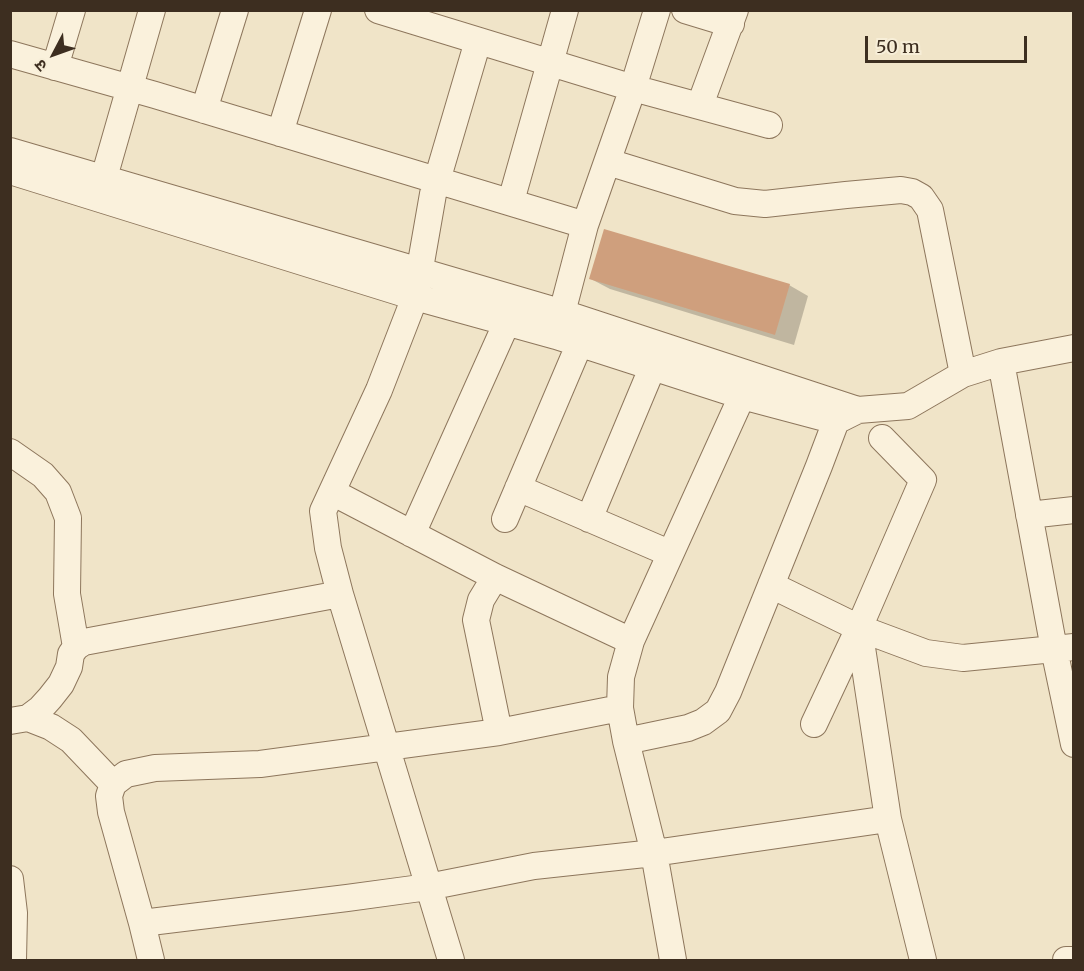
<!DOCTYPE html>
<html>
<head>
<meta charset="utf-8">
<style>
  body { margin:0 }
  #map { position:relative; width:1084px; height:971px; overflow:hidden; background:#f0e4c8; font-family:Merriweather,"Noto Sans Devanagari",serif }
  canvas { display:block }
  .frame { position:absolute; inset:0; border:12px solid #3d2e20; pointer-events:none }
  .north { position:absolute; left:24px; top:24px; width:60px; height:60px; -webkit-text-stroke:4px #f7eed8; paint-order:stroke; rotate:229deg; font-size:16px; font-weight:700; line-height:24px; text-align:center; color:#3d2e20 }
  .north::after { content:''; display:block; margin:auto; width:21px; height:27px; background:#3d2e20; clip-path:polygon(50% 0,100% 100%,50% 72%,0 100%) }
  .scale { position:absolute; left:865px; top:36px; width:162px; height:27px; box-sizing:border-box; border:3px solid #3d2e20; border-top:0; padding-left:8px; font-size:18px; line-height:21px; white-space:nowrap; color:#3d2e20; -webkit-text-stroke:4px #f7eed8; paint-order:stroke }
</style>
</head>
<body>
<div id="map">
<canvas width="1084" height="971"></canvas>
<div class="frame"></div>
<div class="north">उ</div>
<div class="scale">50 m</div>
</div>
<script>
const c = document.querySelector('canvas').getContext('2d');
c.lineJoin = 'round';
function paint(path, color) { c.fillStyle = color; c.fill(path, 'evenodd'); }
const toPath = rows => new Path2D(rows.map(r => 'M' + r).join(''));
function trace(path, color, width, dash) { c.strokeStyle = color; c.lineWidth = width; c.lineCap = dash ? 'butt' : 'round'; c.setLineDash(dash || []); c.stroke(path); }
paint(toPath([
  [591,279,789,285,808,296,794,345,610,289]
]), '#0003');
paint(toPath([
  [604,229,790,284,775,335,589,279]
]), '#cf9f7d');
const minor = toPath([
  [378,10,633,88,769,125],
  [685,10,731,24],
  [10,54,155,95,585,225],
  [55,67,72,10],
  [700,105,735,10],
  [204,110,235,10],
  [280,133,318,10],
  [10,151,563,313,858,410],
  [608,162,735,201,765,204,846,195,901,190,912,192,921,197,930,210,963,374],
  [10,171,415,297,556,336,742,396,836,421,858,410,908,406,963,374,1001,362,1074,348],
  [99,195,152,10],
  [511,201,565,10],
  [558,328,585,225,633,88,657,10],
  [1001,362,1054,649,1074,744],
  [10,452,43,475,58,492,68,518,67,594,76,647],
  [518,488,669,553],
  [332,492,495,577,631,641],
  [1029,515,1074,510],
  [505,519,585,331],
  [589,519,653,366],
  [412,534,507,322],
  [495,577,481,600,476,620,499,732],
  [771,585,859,628,926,653,963,658,1074,647],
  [859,628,888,819,923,960],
  [28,718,51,727,71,740,113,784],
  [10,721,28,718,40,709,50,698,61,684,69,667,71,654,76,647,84,642,340,594],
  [814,724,859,628,923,480,882,438],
  [626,741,688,728,703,722,718,711,728,692,819,466,836,421,838,404],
  [10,879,14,913,13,960],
  [142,923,111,812,109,796,113,784,126,774,155,768,260,764,499,732,620,708],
  [151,960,142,923,347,898,428,887,534,866,654,853,888,819],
  [451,960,340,594,328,548,323,511,379,390,415,297,433,194,478,41],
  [673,960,654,853,626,741,620,708,621,677,631,641,742,396],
  [1066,960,1074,960]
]);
trace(minor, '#8d765c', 28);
trace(minor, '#faf1dc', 26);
</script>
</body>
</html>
